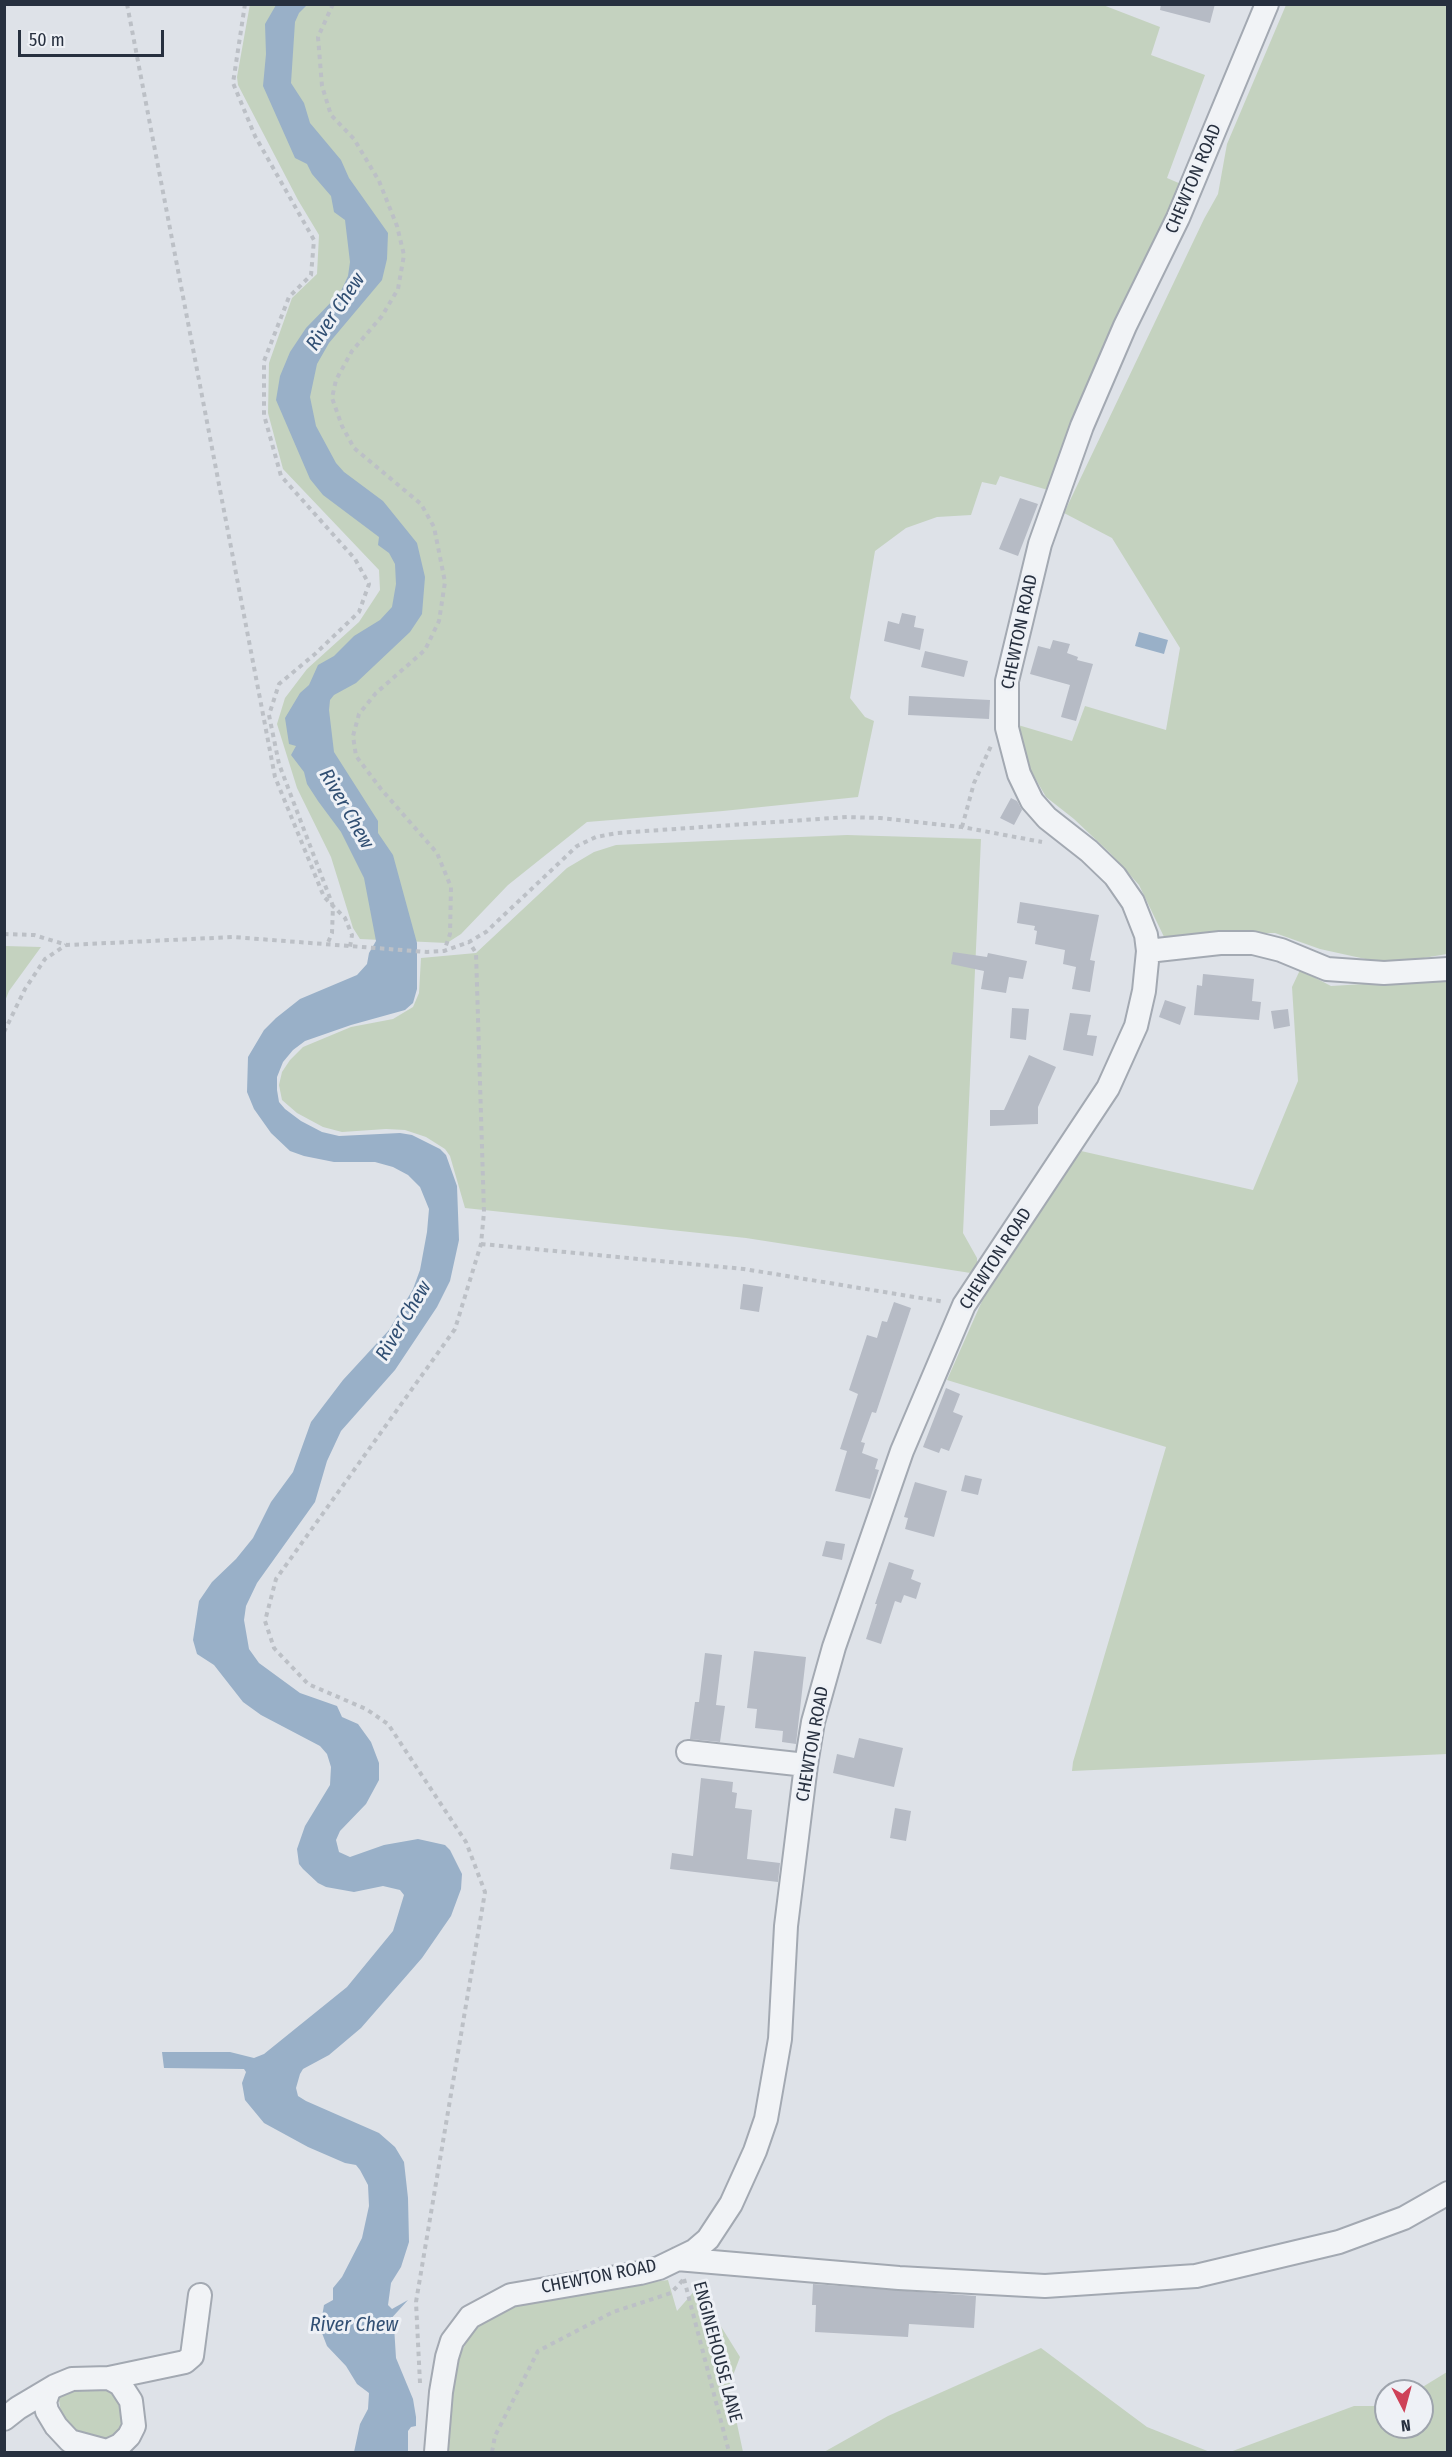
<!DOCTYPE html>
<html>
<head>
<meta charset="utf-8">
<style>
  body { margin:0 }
  #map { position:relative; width:1452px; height:2457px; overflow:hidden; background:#dee2e8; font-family:"Fira Sans Condensed",sans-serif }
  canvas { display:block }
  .frame { position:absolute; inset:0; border:6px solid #27303f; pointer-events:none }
  .north { position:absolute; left:1374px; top:2379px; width:60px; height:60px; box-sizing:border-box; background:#eef1f6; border:2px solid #9ea4ad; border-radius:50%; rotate:174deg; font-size:16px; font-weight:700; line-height:24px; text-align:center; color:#27303f }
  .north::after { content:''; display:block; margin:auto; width:21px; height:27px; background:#ce4258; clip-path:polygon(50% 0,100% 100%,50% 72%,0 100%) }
  .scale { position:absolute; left:18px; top:30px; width:146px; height:27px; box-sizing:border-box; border:3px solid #27303f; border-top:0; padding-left:8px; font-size:18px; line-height:21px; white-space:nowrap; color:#27303f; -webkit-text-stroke:4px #eef1f6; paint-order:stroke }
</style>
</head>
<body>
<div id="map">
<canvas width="1452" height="2457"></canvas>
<div class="frame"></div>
<div class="north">N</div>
<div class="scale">50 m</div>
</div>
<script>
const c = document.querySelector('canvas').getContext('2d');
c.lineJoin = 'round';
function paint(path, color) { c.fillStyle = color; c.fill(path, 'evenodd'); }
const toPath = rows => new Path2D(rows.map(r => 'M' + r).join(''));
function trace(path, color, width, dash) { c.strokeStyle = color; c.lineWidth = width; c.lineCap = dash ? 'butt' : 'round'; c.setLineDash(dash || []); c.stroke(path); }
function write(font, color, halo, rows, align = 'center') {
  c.font = font + ' "Fira Sans Condensed",sans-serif'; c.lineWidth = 6; c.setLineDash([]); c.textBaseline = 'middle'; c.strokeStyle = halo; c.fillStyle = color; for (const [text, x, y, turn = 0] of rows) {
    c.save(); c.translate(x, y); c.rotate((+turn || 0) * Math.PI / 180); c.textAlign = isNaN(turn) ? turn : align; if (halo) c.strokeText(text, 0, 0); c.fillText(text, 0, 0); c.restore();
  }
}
paint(toPath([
  [250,4,1103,5,1160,27,1151,55,1205,75,1167,178,1181,184,1048,490,1000,476,996,485,982,482,971,515,937,517,906,528,875,551,850,698,865,717,874,721,858,797,723,811,587,822,508,885,461,934,447,943,360,939,353,928,331,857,297,788,277,724,285,698,307,669,359,622,380,590,379,570,283,469,268,413,269,363,292,298,317,274,319,235,298,200,238,85,237,77],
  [1286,5,1447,5,1447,954,1388,964,1320,949,1275,933,1242,933,1166,941,1139,885,1110,853,1074,819,1046,797,1027,764,1018,725,1072,741,1085,706,1166,730,1180,648,1112,538,1064,513,1204,219,1218,194,1227,144],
  [847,835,981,839,963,1233,977,1258,977,1274,746,1238,465,1208,450,1156,445,1149,426,1137,405,1130,386,1129,342,1132,323,1127,297,1113,282,1100,279,1085,282,1072,290,1060,303,1047,351,1027,393,1019,413,1007,419,993,421,958,476,953,567,868,594,852,616,845],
  [5,946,41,947,9,991,5,1001],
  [1300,970,1331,986,1447,979,1447,1754,1072,1771,1073,1762,1166,1447,947,1380,982,1301,1081,1151,1253,1190,1298,1081,1292,987],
  [668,2280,677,2311,697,2288,740,2357,729,2386,743,2452,443,2452,453,2369,471,2333,493,2312,539,2297],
  [1041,2348,1147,2427,1210,2452,824,2452,888,2416],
  [1447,2372,1447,2452,1230,2452,1354,2406,1386,2406,1386,2427,1422,2427,1422,2391,1416,2391],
  [113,2389,121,2400,124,2426,110,2442,79,2436,62,2419,58,2394,63,2390]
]), '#c4d2bf');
paint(toPath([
  [276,5,307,5,299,13,295,22,291,83,304,103,310,123,341,160,349,178,388,233,387,259,382,280,329,343,317,364,310,397,316,426,336,463,344,472,383,501,417,543,425,577,422,614,410,632,356,683,334,695,330,700,329,710,334,752,378,821,378,833,393,855,417,943,417,989,413,1003,405,1010,351,1025,305,1041,293,1050,283,1062,277,1077,277,1090,279,1102,285,1109,301,1121,322,1132,339,1136,400,1133,412,1135,440,1149,446,1155,457,1186,459,1240,450,1281,437,1307,395,1370,341,1431,327,1461,315,1502,257,1583,246,1606,244,1620,249,1649,259,1663,300,1693,337,1706,342,1717,358,1724,371,1742,379,1763,379,1780,366,1804,340,1831,336,1840,339,1852,350,1857,384,1845,418,1839,445,1845,450,1850,462,1874,461,1889,451,1916,422,1958,361,2028,329,2055,303,2069,300,2074,296,2088,298,2096,306,2101,379,2133,395,2147,404,2162,408,2198,409,2242,401,2267,391,2283,388,2305,392,2309,408,2300,388,2322,394,2326,396,2358,413,2399,416,2417,416,2426,411,2427,408,2431,408,2452,354,2452,360,2424,368,2409,369,2393,357,2384,346,2366,327,2346,320,2328,324,2305,333,2300,333,2288,342,2277,362,2238,369,2206,368,2185,360,2170,356,2165,345,2163,308,2147,264,2123,245,2100,242,2083,246,2072,244,2069,164,2068,162,2052,230,2052,254,2058,264,2054,347,1987,393,1931,404,1895,400,1890,383,1886,354,1892,326,1887,318,1883,303,1869,299,1864,297,1849,305,1826,330,1785,331,1767,327,1754,320,1746,261,1715,243,1702,214,1665,197,1654,193,1640,199,1601,212,1582,236,1559,253,1538,271,1502,293,1472,311,1422,343,1380,389,1330,413,1289,420,1270,427,1232,429,1209,420,1187,408,1175,393,1167,375,1162,334,1162,304,1156,290,1151,271,1133,254,1109,247,1092,248,1057,264,1030,276,1018,300,999,357,975,367,964,369,953,376,941,364,878,341,832,318,801,307,784,304,772,291,755,296,746,289,744,285,718,300,693,309,685,318,665,334,656,354,636,380,620,392,607,396,584,395,564,389,553,378,545,379,537,323,495,310,479,276,400,280,376,290,352,306,328,340,293,348,276,350,262,345,220,334,212,331,196,312,174,307,164,295,158,263,86,266,54,265,24],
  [1139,632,1168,640,1164,654,1135,646]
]), '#99b0c8');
paint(toPath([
  [1161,4,1215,4,1210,23,1160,10],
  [1020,498,1038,504,1018,556,999,549],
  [902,613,916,616,914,627,924,629,920,650,884,641,888,621,899,624],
  [1053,640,1070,644,1067,653,1078,657,1077,660,1093,664,1076,721,1061,717,1070,685,1030,674,1038,646,1050,649],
  [925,651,968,661,964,677,921,667],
  [909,696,990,700,989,719,908,715],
  [1011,798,1017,801,1022,810,1014,825,1000,818],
  [1020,902,1099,915,1090,960,1095,961,1090,992,1072,989,1076,967,1063,964,1065,950,1035,944,1037,931,1034,930,1035,926,1017,923],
  [953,952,987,957,988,953,1027,961,1023,979,1009,977,1006,993,981,989,984,971,951,964],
  [1203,974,1254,979,1252,1001,1261,1002,1259,1020,1194,1015,1197,985,1202,986],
  [1165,1000,1186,1007,1180,1025,1159,1017],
  [1012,1008,1029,1009,1026,1040,1010,1038],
  [1288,1009,1290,1026,1274,1029,1271,1011],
  [1070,1013,1091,1015,1087,1035,1097,1036,1093,1056,1063,1050],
  [1029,1055,1056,1067,1038,1107,1038,1124,990,1126,990,1110,1004,1110],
  [743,1284,763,1287,759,1312,740,1309],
  [894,1302,911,1308,876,1413,872,1412,861,1442,865,1443,862,1453,878,1459,875,1469,879,1470,870,1499,835,1491,847,1451,840,1449,858,1394,849,1390,867,1335,877,1338,882,1321,887,1322],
  [946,1388,960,1394,953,1412,963,1416,949,1451,941,1448,939,1453,923,1447],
  [965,1475,982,1479,978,1495,961,1491],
  [915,1482,947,1491,934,1537,905,1529,908,1518,904,1517],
  [826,1541,845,1544,842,1560,822,1556],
  [889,1562,914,1570,911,1579,921,1583,916,1599,904,1595,901,1603,895,1601,881,1644,866,1639,877,1604,875,1604],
  [754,1651,806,1657,796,1744,782,1742,783,1731,755,1728,757,1709,747,1708],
  [705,1653,722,1655,716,1705,725,1706,720,1742,690,1739,695,1702,699,1702],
  [859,1738,903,1748,894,1787,833,1773,837,1754,854,1758],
  [701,1778,733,1782,732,1792,737,1793,735,1808,752,1810,747,1859,780,1863,778,1882,670,1869,672,1853,693,1856],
  [895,1808,911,1811,906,1841,890,1838],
  [813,2284,976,2296,974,2328,909,2324,908,2337,815,2332,816,2305,812,2305]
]), '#b6bbc5');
const minor = toPath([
  [1148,951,1220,943,1253,943,1281,950,1327,969,1384,973,1448,969],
  [688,1752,806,1765],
  [677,2259,899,2278,1045,2286,1196,2276,1339,2242,1404,2218,1448,2193],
  [109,2378,185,2362,192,2356,200,2295],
  [4,2419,18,2408,55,2386,72,2379,109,2378,120,2384,131,2401,134,2426,129,2436,120,2445,107,2451,70,2441,56,2426,47,2411,45,2402,49,2390],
  [436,2452,441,2392,447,2357,452,2341,470,2317,511,2295,640,2273,659,2268,694,2251,708,2239,731,2204,755,2151,766,2119,780,2039,786,1926,806,1765,813,1722,834,1647,902,1451,964,1305,1108,1088,1136,1026,1144,991,1148,951,1146,935,1133,902,1115,876,1089,851,1047,818,1032,801,1019,774,1007,728,1007,681,1040,544,1082,426,1125,326,1178,218,1267,4]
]);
trace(minor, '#a3a9b2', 26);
trace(toPath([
  [127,4,275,777,324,897,345,918,352,935,350,947],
  [245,4,233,83,255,136,314,240,311,275,289,297,264,361,264,415,281,476,355,559,369,584,359,612,315,654,279,684,269,715,279,764,333,906,332,933,327,945],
  [333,4,318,37,322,86,331,115,354,139,379,181,397,226,404,255,398,289,382,316,352,351,336,380,332,398,342,426,354,448,421,504,434,527,445,582,439,621,425,650,376,693,359,714,353,736,356,756,381,789,437,853,451,887,450,934,444,951],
  [962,827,974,783,991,746],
  [4,934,34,935,67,945,233,937,427,952,444,951,469,942,486,932,577,846,596,837,617,833,847,817,880,818,962,827,1042,842],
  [4,1032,25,989,45,959,66,945],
  [481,1244,744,1269,945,1302],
  [684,2279,729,2452],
  [420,2383,416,2302,485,1892,466,1842,388,1724,366,1709,308,1684,274,1648,265,1621,276,1579,455,1329,481,1244,484,1212,476,953,469,942],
  [492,2452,495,2436,538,2351,613,2312,671,2293,683,2280]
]), '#bcc0c6', 4, [4.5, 4.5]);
trace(minor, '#f1f3f6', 22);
write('18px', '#27303f', '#eef1f6', [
  ["CHEWTON ROAD",1194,179,-67],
  ["CHEWTON ROAD",1020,632,-78],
  ["CHEWTON ROAD",996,1259,-57],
  ["CHEWTON ROAD",813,1744,-80],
  ["CHEWTON ROAD",599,2277,-11],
  ["ENGINEHOUSE LANE",717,2352,75]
]);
write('italic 20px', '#314f73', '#eef1f6', [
  ["River Chew",336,312,-56],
  ["River Chew",346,809,60],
  ["River Chew",404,1321,-59],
  ["River Chew",354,2325]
]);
</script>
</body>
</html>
